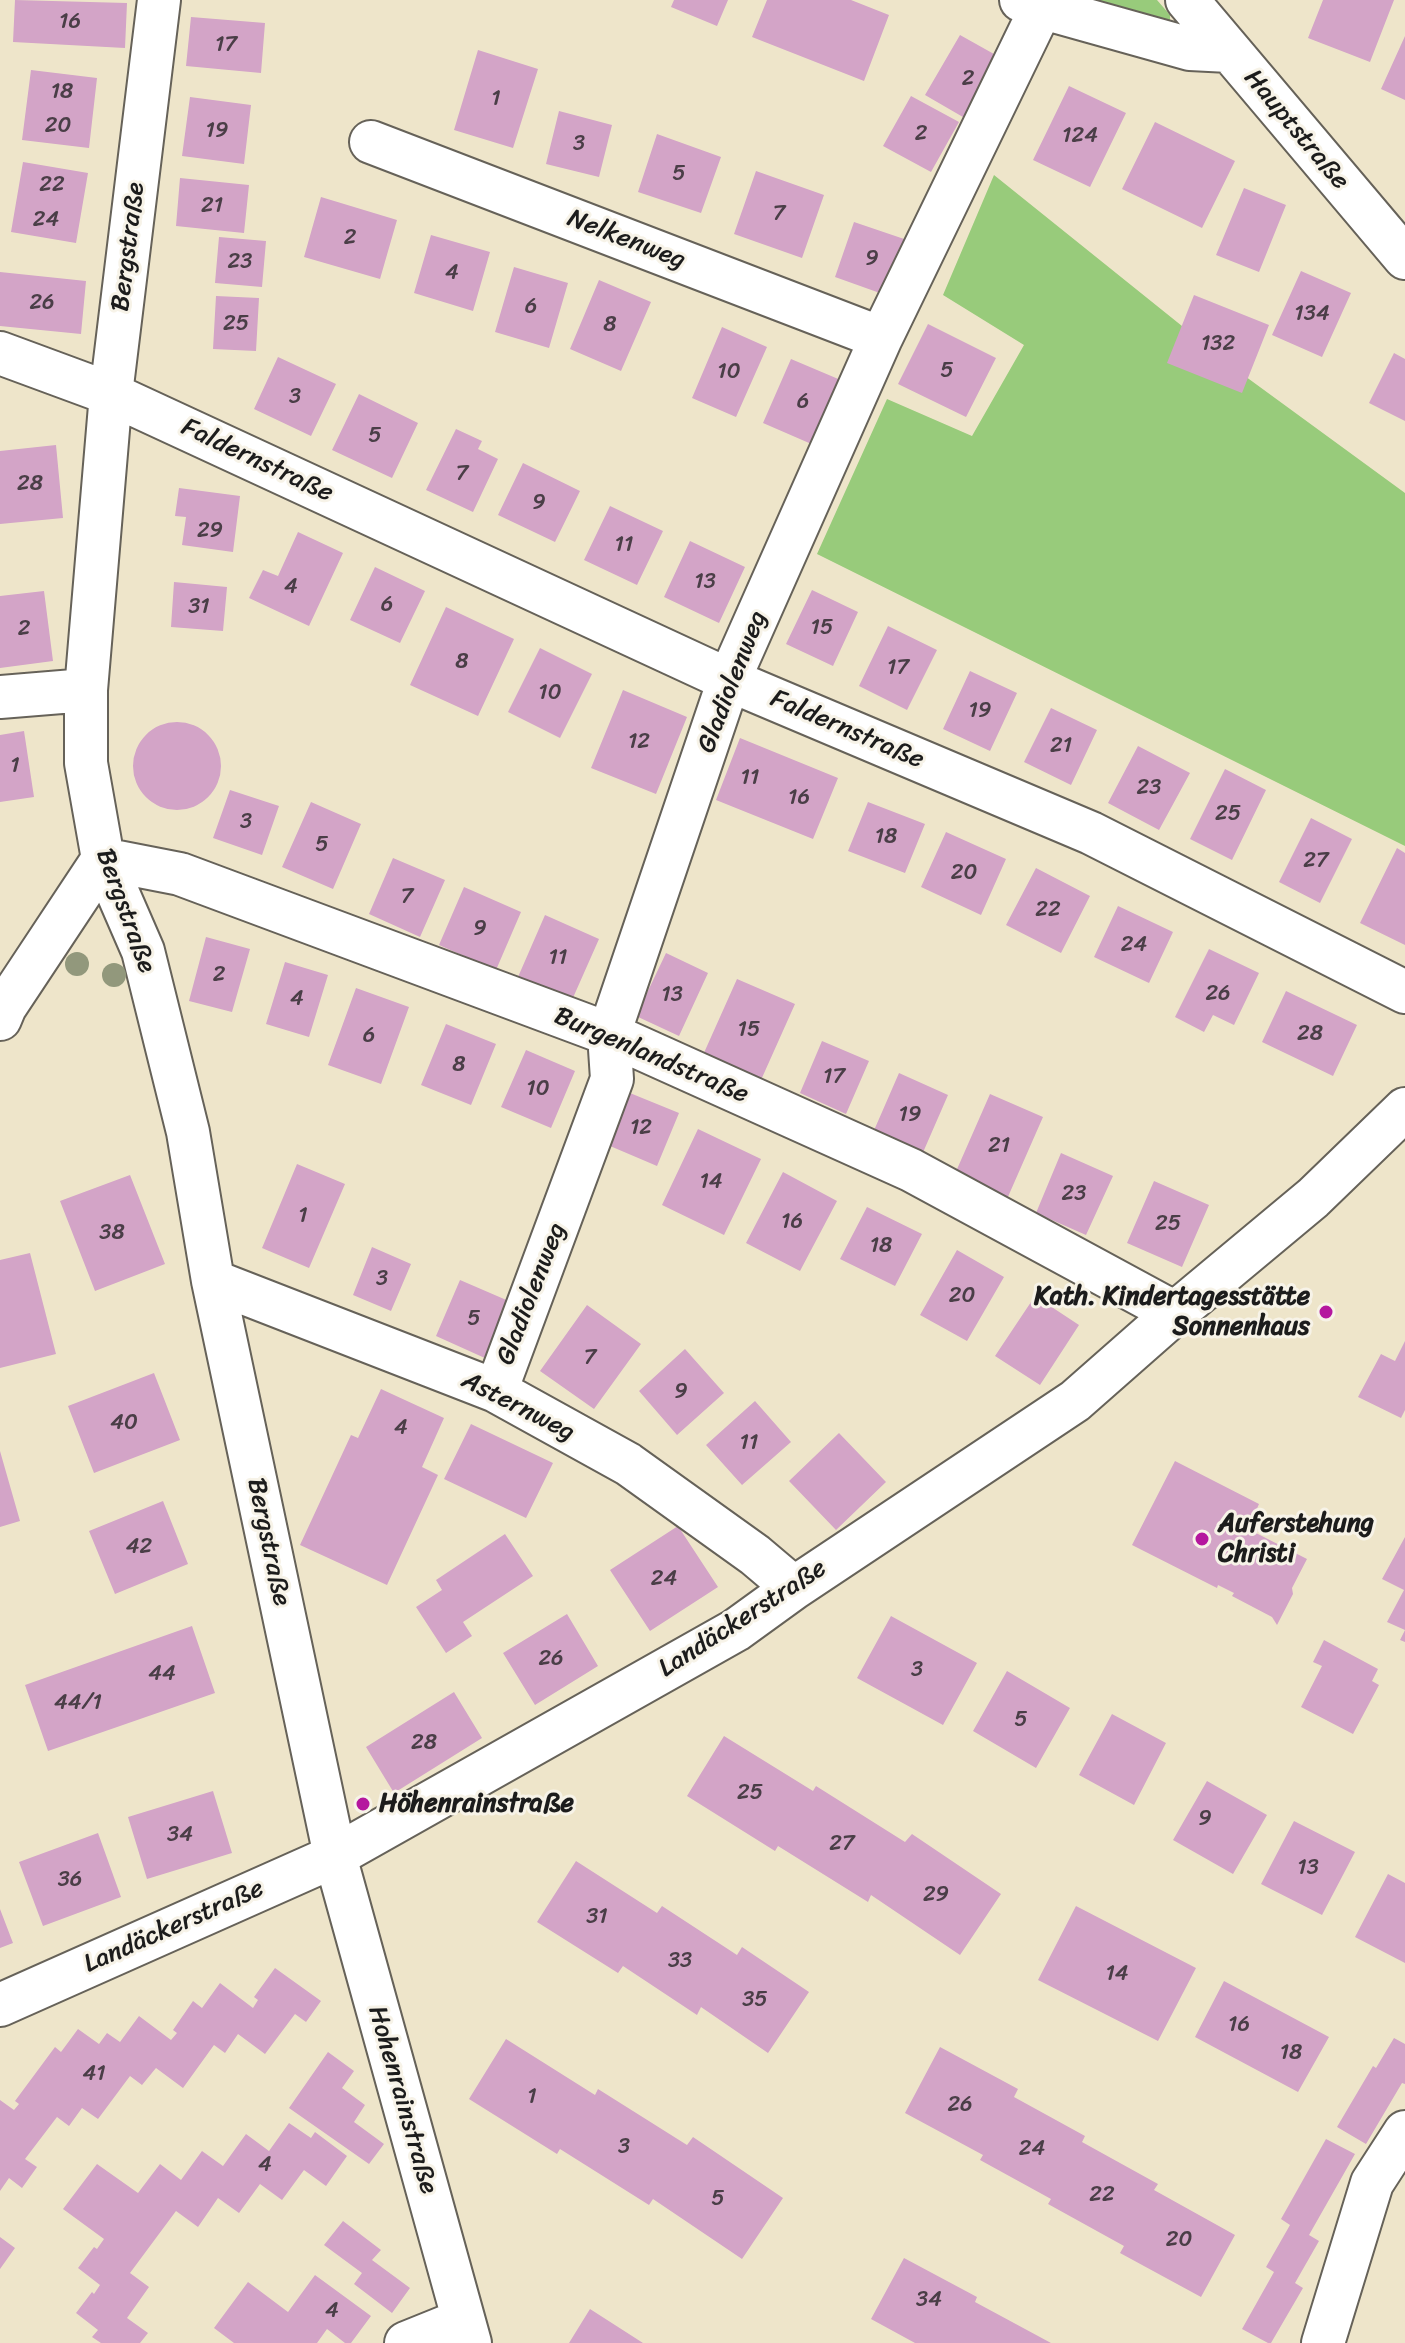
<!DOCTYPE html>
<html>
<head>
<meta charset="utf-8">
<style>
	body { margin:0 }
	canvas { display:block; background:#eee5ca }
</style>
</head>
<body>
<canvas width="1405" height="2343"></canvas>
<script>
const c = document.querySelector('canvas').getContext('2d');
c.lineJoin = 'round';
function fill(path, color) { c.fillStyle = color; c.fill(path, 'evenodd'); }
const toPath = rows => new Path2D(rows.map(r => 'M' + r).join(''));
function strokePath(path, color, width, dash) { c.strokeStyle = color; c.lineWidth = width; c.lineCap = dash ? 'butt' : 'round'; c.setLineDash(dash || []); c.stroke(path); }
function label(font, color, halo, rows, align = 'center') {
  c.font = font + ' Sriracha,sans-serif'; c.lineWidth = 6; c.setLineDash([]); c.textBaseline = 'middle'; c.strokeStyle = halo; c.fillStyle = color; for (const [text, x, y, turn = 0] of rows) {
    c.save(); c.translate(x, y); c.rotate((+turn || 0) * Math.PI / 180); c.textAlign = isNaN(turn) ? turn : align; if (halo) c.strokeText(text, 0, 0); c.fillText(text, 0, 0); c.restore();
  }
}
const green = toPath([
	[1071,0,1157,0,1170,15,1170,22],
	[994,175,1238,371,1405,493,1405,846,817,554,887,399,972,436,1024,345,943,295]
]);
const building = toPath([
	[15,0,127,3,125,48,13,42],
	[674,0,728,0,717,26,671,7],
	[767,0,851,0,889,15,864,81,752,37],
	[1323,0,1394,0,1370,62,1308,38],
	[191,17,265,23,261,73,186,66],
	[960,35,1010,63,975,124,925,95],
	[1405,36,1405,100,1381,89],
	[478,50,538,69,513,148,454,130],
	[31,70,97,78,89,148,22,140],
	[1069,86,1126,113,1090,187,1033,160],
	[911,96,959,122,931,172,883,146],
	[190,97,251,105,244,164,182,156],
	[559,111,612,125,599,177,546,164],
	[1155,122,1235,161,1202,228,1122,189],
	[657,134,721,157,701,213,638,192],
	[23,162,88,173,76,243,11,232],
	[756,171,824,195,802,258,734,234],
	[180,178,249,185,244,233,176,226],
	[1244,188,1286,205,1259,272,1216,255],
	[321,197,397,220,380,279,304,257],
	[854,222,910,241,891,297,835,277],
	[431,235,490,252,473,311,414,293],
	[219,237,266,241,262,287,215,283],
	[514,267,568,283,549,348,495,332],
	[1301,271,1351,293,1322,357,1272,335],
	[0,272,86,281,81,334,0,326],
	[599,280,651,302,621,371,570,349],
	[1194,295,1269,325,1242,393,1167,363],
	[216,296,259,298,256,351,213,349],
	[928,324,996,358,966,417,898,384],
	[722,327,767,347,736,417,692,398],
	[1394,353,1405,359,1405,421,1369,403],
	[278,357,336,384,311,436,254,409],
	[791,359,843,381,816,446,763,423],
	[359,394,418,423,392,478,332,450],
	[456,429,482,441,478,449,498,459,473,512,426,490],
	[56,445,63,518,0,524,0,451],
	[523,463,580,491,555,542,498,515],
	[179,488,240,496,233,552,182,545,186,517,175,516],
	[610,506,663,531,637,585,584,560],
	[298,532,343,553,309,626,249,598,263,570,278,576],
	[690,541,745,567,719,623,664,597],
	[375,567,425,591,400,643,350,620],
	[174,582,227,587,223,631,171,627],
	[812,590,858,612,833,666,786,644],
	[44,591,53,661,0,668,0,596],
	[446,607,514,639,478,716,410,685],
	[888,626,937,650,907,710,859,686],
	[540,648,592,674,560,738,508,712],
	[970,671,1017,693,990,751,943,729],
	[623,690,687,717,656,794,591,768],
	[1051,708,1097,730,1071,785,1024,762],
	'133 766a44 44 0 1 1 88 0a44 44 0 1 1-88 0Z',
	[24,731,34,797,0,802,0,735],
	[740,738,838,778,813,839,716,800],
	[1138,746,1190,773,1159,830,1108,803],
	[1225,769,1266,790,1232,860,1190,839],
	[230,790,279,806,262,855,213,838],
	[311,802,361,824,333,889,282,867],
	[868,802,925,824,905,873,848,851],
	[1311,818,1352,839,1320,903,1279,882],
	[946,832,1006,859,981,915,921,887],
	[1397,848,1405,853,1405,945,1360,923],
	[393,858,445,880,420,937,369,914],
	[1036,868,1090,896,1061,953,1006,925],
	[464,887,521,912,496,970,439,945],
	[1118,906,1173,932,1149,983,1094,957],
	[545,915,599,939,572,1000,518,977],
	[206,937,250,949,232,1012,189,1001],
	[1209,949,1259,973,1234,1025,1213,1015,1204,1032,1175,1017],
	[666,953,708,973,679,1036,636,1016],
	[285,962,328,975,309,1037,266,1024],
	[737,979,795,1004,761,1080,703,1055],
	[356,988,409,1007,381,1084,328,1065],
	[1286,991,1357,1025,1333,1076,1262,1042],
	[446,1024,496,1044,471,1105,421,1085],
	[822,1041,869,1061,846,1114,800,1093],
	[526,1050,575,1071,551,1128,501,1107],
	[899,1073,948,1095,921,1157,872,1135],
	[625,1091,679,1113,657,1166,603,1143],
	[990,1094,1043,1117,1007,1199,954,1176],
	[698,1129,761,1159,724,1235,662,1205],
	[1061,1153,1113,1176,1086,1235,1036,1213],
	[297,1164,345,1184,309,1268,262,1248],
	[783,1172,837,1201,800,1271,746,1243],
	[130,1175,165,1264,95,1291,60,1201],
	[1154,1181,1209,1205,1182,1267,1127,1243],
	[867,1207,922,1234,895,1286,840,1259],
	[372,1247,411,1264,391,1311,353,1295],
	[957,1250,1004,1277,967,1341,920,1315],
	[30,1253,56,1354,0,1368,0,1260],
	[460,1280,511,1302,487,1359,436,1336],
	[1035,1296,1079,1325,1040,1385,995,1356],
	[587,1305,641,1344,594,1409,540,1371],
	[1405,1341,1405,1410,1401,1418,1358,1397,1381,1354,1395,1361],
	[685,1349,724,1393,677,1435,639,1391],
	[154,1373,180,1440,94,1473,68,1406],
	[381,1389,444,1418,422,1467,438,1475,387,1585,300,1545,351,1435,358,1438],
	[755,1401,791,1442,742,1485,706,1445],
	[471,1424,553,1463,526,1518,444,1479],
	[839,1433,886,1482,836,1530,789,1481],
	[0,1451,20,1521,0,1527],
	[1175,1461,1259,1504,1255,1513,1264,1517,1256,1533,1307,1559,1292,1588,1293,1594,1277,1625,1272,1617,1232,1596,1234,1593,1218,1585,1217,1588,1132,1545],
	[163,1501,188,1564,115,1594,89,1531],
	[678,1526,718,1587,650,1631,610,1570],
	[505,1534,533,1576,463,1622,472,1636,446,1653,416,1607,442,1590,436,1580],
	[1405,1537,1405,1642,1400,1640,1405,1630,1387,1622,1404,1590,1382,1579],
	[567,1614,598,1666,535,1705,503,1653],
	[891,1616,977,1663,943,1725,857,1678],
	[192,1626,215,1693,48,1751,25,1685],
	[1324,1640,1378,1669,1372,1681,1379,1685,1353,1734,1301,1707,1322,1666,1313,1662],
	[1007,1671,1070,1708,1036,1768,973,1731],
	[454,1692,482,1738,394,1793,366,1747],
	[1112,1714,1166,1743,1134,1805,1079,1775],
	[724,1736,813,1791,816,1786,905,1842,912,1834,1001,1894,960,1955,871,1895,868,1902,778,1846,775,1851,687,1796],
	[1207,1781,1267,1815,1233,1874,1173,1840],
	[213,1791,232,1853,147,1879,128,1817],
	[1294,1821,1355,1852,1322,1915,1261,1884],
	[98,1833,121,1897,43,1926,19,1862],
	[576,1861,657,1913,662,1906,737,1955,742,1947,809,1992,768,2053,701,2007,697,2015,623,1966,618,1973,537,1922],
	[1388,1874,1405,1883,1405,1963,1355,1937],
	[1076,1906,1196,1968,1158,2041,1038,1980],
	[0,1909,13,1943,0,1948],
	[275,1968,321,2001,306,2022,295,2014,265,2054,238,2034,225,2053,214,2045,183,2088,156,2068,142,2085,130,2076,98,2119,82,2108,69,2126,57,2117,25,2159,37,2167,22,2188,9,2178,0,2191,0,2100,14,2110,19,2104,15,2101,55,2047,61,2052,78,2029,99,2044,107,2033,120,2042,139,2016,171,2040,177,2033,173,2030,193,2001,202,2008,220,1983,253,2008,258,2000,254,1997],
	[1224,1981,1329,2037,1298,2092,1195,2037],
	[1394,2038,1405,2044,1405,2084,1402,2083,1366,2144,1337,2127,1373,2066,1376,2068],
	[506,2039,595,2095,598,2089,687,2145,693,2137,783,2198,742,2259,653,2199,649,2205,560,2149,557,2154,469,2099],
	[940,2047,1018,2089,1014,2097,1085,2136,1082,2142,1158,2184,1154,2190,1235,2235,1201,2297,1120,2253,1124,2246,1048,2204,1051,2199,980,2160,983,2155,905,2113],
	[328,2052,354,2071,342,2088,365,2105,354,2122,384,2144,369,2164,289,2108],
	[289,2123,311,2138,315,2132,347,2156,326,2186,304,2170,282,2200,260,2184,239,2213,218,2198,198,2227,176,2211,130,2273,149,2287,127,2318,148,2333,140,2343,101,2343,92,2337,98,2330,76,2313,92,2292,94,2294,100,2285,78,2268,94,2247,97,2249,104,2239,63,2209,97,2164,138,2193,160,2164,181,2180,202,2151,223,2166,246,2134,269,2151],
	[1326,2139,1355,2154,1309,2235,1319,2241,1295,2283,1303,2288,1271,2343,1268,2343,1242,2329,1274,2272,1266,2267,1290,2225,1281,2219],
	[343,2221,381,2250,372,2260,410,2288,392,2313,354,2284,362,2273,324,2245],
	[0,2237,15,2248,0,2269],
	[904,2258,977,2297,975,2302,1051,2343,915,2343,871,2319],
	[315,2275,371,2316,351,2343,345,2343,327,2329,317,2343,234,2343,214,2328,248,2282,288,2312],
	[590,2309,643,2343,569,2343]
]);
const street = toPath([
	[159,0,111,394,86,690,86,763,103,859,143,951,188,1132,213,1281,335,1856,470,2343],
	[1021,0,1040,7,1190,49,1229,51],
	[1187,0,1405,258],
	[371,142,881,338],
	[0,353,111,394,729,680,1091,833,1405,992],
	[0,697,86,690],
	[103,859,180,874,609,1034,911,1170,1175,1313],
	[0,1019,5,1007,103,859],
	[213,1281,496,1391,628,1464,755,1555,794,1588],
	[496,1391,612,1079,609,1034,729,680,881,338,1045,0],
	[0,2005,335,1856,736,1630,794,1588,1075,1401,1175,1313,1313,1198,1405,1109],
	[406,2343,463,2320],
	[1323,2343,1372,2183,1405,2132]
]);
const trees = [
	[77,964],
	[114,975]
];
const markers = [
	[1326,1312,8,"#b5179e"],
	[1202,1539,8,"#b5179e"],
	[363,1804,8,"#b5179e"]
];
const numberNames = [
	["16",70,22],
	["17",226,45],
	["2",968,79],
	["18",62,92],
	["1",496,99],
	["20",58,126],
	["19",217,131],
	["2",921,134],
	["124",1080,136],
	["3",579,144],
	["5",679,174],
	["22",52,185],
	["21",212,206],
	["7",779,214],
	["24",46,220],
	["2",350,238],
	["9",872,259],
	["23",240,262],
	["4",452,273],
	["26",42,303],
	["6",531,307],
	["134",1312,314],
	["25",236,324],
	["8",610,325],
	["132",1218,344],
	["5",947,371],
	["10",729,372],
	["3",295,397],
	["6",803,402],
	["5",375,436],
	["7",462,474],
	["28",30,484],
	["9",539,503],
	["29",210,531],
	["11",624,545],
	["13",705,582],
	["4",291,587],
	["6",387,605],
	["31",199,607],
	["15",822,628],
	["2",24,629],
	["8",462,662],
	["17",898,668],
	["10",550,693],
	["19",980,711],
	["12",639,742],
	["21",1061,746],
	["1",15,766],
	["11",750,778],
	["23",1149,788],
	["16",799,798],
	["25",1228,814],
	["3",246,822],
	["18",886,837],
	["5",322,845],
	["27",1316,861],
	["20",964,873],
	["7",407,897],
	["22",1048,910],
	["9",480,929],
	["24",1134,945],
	["11",558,958],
	["2",219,975],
	["26",1218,994],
	["13",672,995],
	["4",297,999],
	["15",749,1030],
	["28",1310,1034],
	["6",369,1036],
	["8",459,1065],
	["17",834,1077],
	["10",538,1089],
	["19",910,1115],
	["12",641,1128],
	["21",999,1146],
	["14",711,1182],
	["23",1074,1194],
	["1",303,1216],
	["16",792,1222],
	["25",1168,1224],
	["38",112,1233],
	["18",881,1246],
	["3",382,1279],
	["20",962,1296],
	["5",474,1319],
	["7",590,1358],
	["9",681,1392],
	["40",124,1423],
	["4",401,1428],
	["11",749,1443],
	["42",139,1547],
	["24",664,1579],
	["26",551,1659],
	["3",917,1670],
	["44",162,1674],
	["44/1",78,1703],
	["5",1021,1720],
	["28",424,1743],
	["25",750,1793],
	["9",1205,1819],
	["34",180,1835],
	["27",842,1844],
	["13",1308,1868],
	["36",70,1880],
	["29",936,1895],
	["31",597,1917],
	["33",680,1961],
	["14",1117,1974],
	["35",755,2000],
	["16",1239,2025],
	["18",1291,2053],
	["41",94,2074],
	["1",532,2097],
	["26",960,2105],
	["3",624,2147],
	["24",1032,2149],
	["4",265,2165],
	["22",1102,2195],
	["5",718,2199],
	["20",1179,2240],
	["34",929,2300],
	["4",332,2311]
];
const streetNames = [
	["Hauptstraße",1296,130,50],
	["Nelkenweg",626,240,21],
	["Bergstraße",129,247,-83],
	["Faldernstraße",257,461,25],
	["Gladiolenweg",733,682,-69],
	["Faldernstraße",847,730,23],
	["Bergstraße",125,911,70],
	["Burgenlandstraße",651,1056,23],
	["Gladiolenweg",532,1294,-69],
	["Asternweg",518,1407,27],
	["Bergstraße",268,1542,78],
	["Landäckerstraße",743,1619,-33],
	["Landäckerstraße",174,1927,-24],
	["Hohenrainstraße",402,2100,74]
];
const poiNames = [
	["Kath. Kindertagesstätte",1310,1297,"right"],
	["Sonnenhaus",1310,1327,"right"],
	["Auferstehung",1218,1524],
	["Christi",1218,1554],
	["Höhenrainstraße",379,1804]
];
fill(green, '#98cb7b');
fill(building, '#d3a4c7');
strokePath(street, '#666259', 46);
strokePath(street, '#fff', 42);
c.fillStyle = '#92987c';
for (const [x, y] of trees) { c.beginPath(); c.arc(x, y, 12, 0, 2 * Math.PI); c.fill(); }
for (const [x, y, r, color] of markers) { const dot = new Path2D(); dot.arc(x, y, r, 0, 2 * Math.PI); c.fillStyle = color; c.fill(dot); strokePath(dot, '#f7f3e8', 3); }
label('22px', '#4a3e47', null, numberNames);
label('26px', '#1c1c1c', '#f7f3e8', streetNames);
label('bold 26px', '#1c1c1c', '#f7f3e8', poiNames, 'left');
</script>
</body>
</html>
